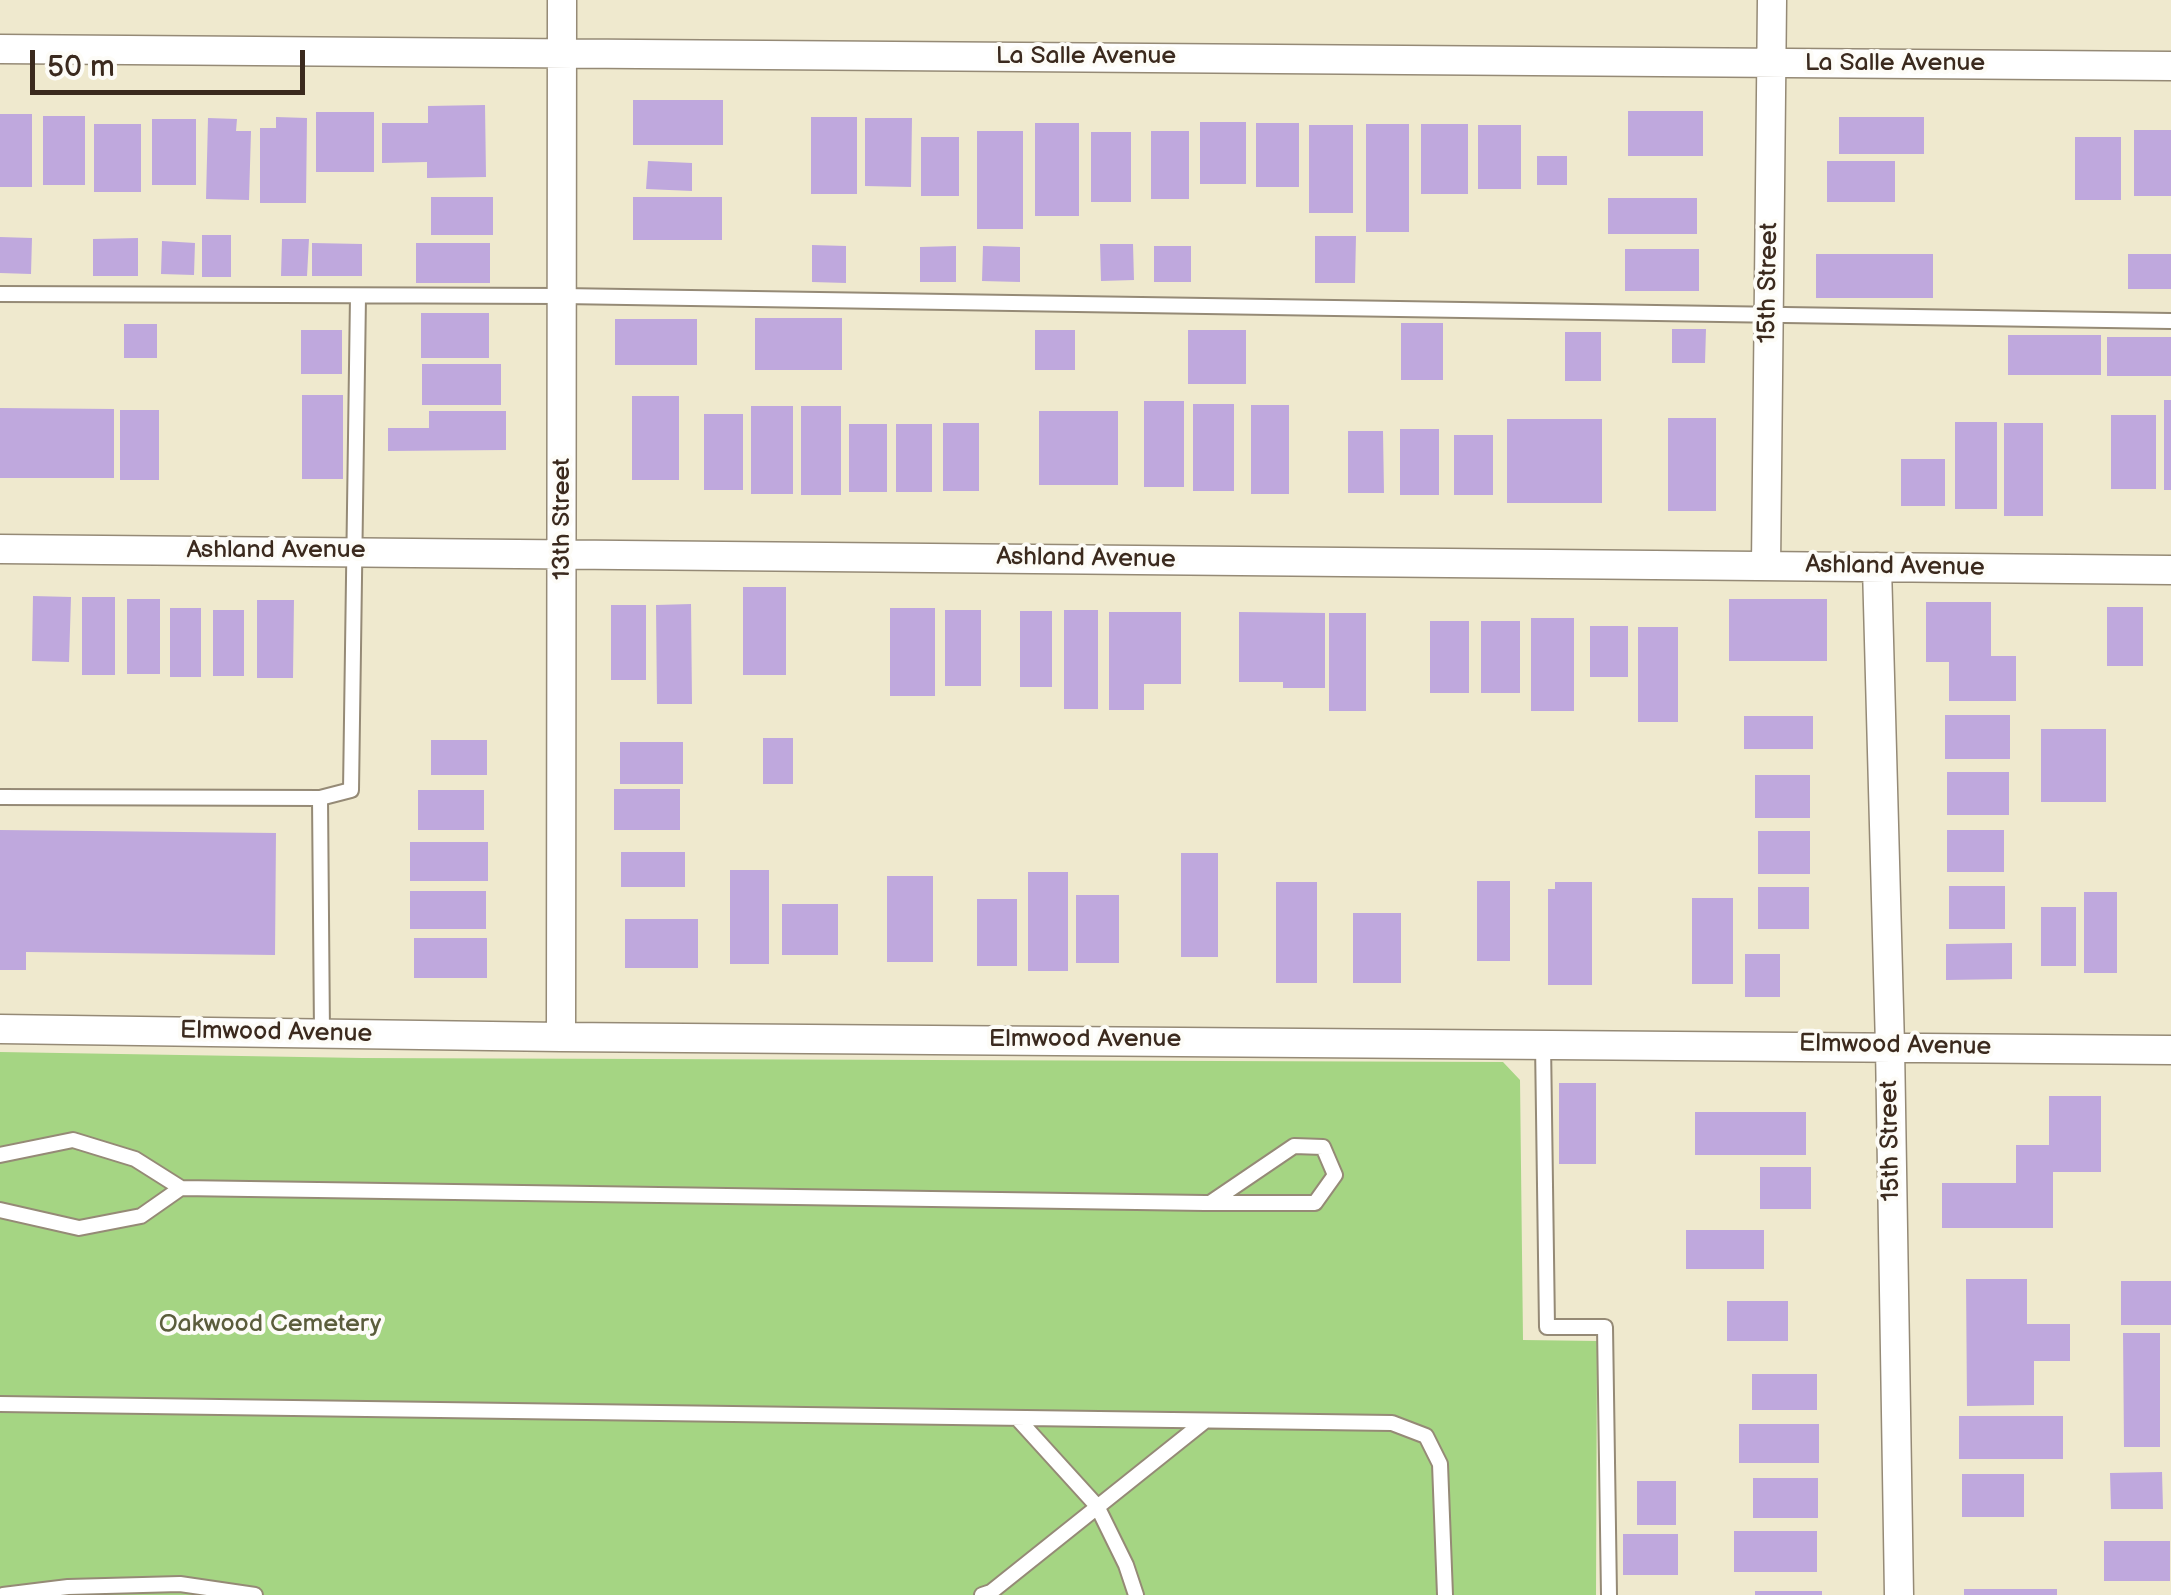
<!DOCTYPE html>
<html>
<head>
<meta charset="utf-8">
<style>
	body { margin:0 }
	#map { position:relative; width:2171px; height:1595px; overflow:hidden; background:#efe9ce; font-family:"Balsamiq Sans",sans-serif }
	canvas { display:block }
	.scale { position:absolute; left:30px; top:50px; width:275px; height:45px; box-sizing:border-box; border:5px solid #3b2a1e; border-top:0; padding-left:12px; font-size:30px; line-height:35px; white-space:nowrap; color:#3b2a1e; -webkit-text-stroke:8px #fdfcf7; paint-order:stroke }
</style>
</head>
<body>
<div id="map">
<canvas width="2171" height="1595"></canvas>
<div class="scale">50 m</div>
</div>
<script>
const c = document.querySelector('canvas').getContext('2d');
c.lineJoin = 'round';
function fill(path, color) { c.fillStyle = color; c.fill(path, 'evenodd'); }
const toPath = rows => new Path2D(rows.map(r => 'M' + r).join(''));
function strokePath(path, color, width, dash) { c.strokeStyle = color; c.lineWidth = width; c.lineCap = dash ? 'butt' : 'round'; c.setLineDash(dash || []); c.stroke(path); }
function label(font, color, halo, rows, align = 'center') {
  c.font = font + ' "Balsamiq Sans",sans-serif'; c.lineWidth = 8; c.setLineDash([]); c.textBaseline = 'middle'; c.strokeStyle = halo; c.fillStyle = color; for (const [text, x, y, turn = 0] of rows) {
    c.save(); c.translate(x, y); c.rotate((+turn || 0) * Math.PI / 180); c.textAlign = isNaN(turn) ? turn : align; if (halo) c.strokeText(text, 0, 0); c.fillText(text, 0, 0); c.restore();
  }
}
const green = toPath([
	[0,1052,362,1058,1503,1062,1520,1080,1523,1340,1597,1341,1596,1595,0,1595]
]);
const building = toPath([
	[633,100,723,100,723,145,633,145],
	[485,105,486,177,427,178,427,162,382,163,382,123,428,123,428,106],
	[1628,111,1703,111,1703,156,1628,156],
	[316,112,374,112,374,172,316,172],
	[0,114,32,114,32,187,0,187],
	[43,116,85,116,85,185,43,185],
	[276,117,307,118,306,203,260,203,260,128,276,128],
	[811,117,857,117,857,194,811,194],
	[1839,117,1924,117,1924,154,1839,154],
	[208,118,237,119,236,131,251,131,249,200,206,199],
	[865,118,912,118,911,187,865,186],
	[152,119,196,119,196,185,152,185],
	[1200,122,1246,122,1246,184,1200,184],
	[1035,123,1079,123,1079,216,1035,216],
	[1256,123,1299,123,1299,187,1256,187],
	[94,124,141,124,141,192,94,192],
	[1366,124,1409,124,1409,232,1366,232],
	[1421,124,1468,124,1468,194,1421,194],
	[1309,125,1353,125,1353,213,1309,213],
	[1478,125,1521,125,1521,189,1478,189],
	[2134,130,2171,130,2171,196,2134,196],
	[977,131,1023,131,1023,229,977,229],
	[1151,131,1189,131,1189,199,1151,199],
	[1091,132,1131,132,1131,202,1091,202],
	[921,137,959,137,959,196,921,196],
	[2075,137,2121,137,2121,200,2075,200],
	[1537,156,1567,156,1567,185,1537,185],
	[648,161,692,163,692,191,646,189],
	[1827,161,1895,161,1895,202,1827,202],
	[431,197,493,197,493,235,431,235],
	[633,197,722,197,722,240,633,240],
	[1608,198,1697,198,1697,234,1608,234],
	[202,235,231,235,231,277,202,277],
	[1315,236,1356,236,1355,283,1315,283],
	[0,237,32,238,31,274,0,273],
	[138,238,138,276,93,276,93,239],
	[282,239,309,239,307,276,281,276],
	[162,241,195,243,194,275,161,274],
	[312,243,362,244,362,276,312,276],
	[416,243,490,243,490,283,416,283],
	[1100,244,1133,244,1134,280,1101,281],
	[812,245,846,246,846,283,812,282],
	[956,246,956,282,920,282,920,247],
	[983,246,1020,247,1020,282,982,281],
	[1154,246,1191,246,1191,282,1154,282],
	[1625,249,1699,249,1699,291,1625,291],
	[1816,254,1933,254,1933,298,1816,298],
	[2128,254,2171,254,2171,289,2128,289],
	[421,313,489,313,489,358,421,358],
	[755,318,842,318,842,370,755,370],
	[615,319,697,319,697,365,615,365],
	[1401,323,1443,323,1443,380,1401,380],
	[124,324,157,324,157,358,124,358],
	[1672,329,1706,329,1705,363,1672,363],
	[301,330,342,330,342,374,301,374],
	[1035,330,1075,330,1075,370,1035,370],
	[1188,330,1246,330,1246,384,1188,384],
	[1565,332,1601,332,1601,381,1565,381],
	[2008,335,2101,335,2101,375,2008,375],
	[2107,337,2171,337,2171,376,2107,376],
	[422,364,501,364,501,405,422,405],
	[302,395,343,395,343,479,302,479],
	[632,396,679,396,679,480,632,480],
	[2164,400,2171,400,2171,490,2164,490],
	[1144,401,1184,401,1184,487,1144,487],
	[1193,404,1234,404,1234,491,1193,491],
	[1251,405,1289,405,1289,494,1251,494],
	[751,406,793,406,793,494,751,494],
	[801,406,841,406,841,495,801,495],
	[0,408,114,409,114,478,0,478],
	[120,410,159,410,159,480,120,480],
	[429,411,506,411,506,450,388,451,388,428,429,428],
	[1039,411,1118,411,1118,485,1039,485],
	[704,414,743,414,743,490,704,490],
	[2111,415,2156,415,2156,489,2111,489],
	[1668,418,1716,418,1716,511,1668,511],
	[1507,419,1602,419,1602,503,1507,503],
	[1955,422,1997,422,1997,509,1955,509],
	[943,423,979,423,979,491,943,491],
	[2004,423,2043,423,2043,516,2004,516],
	[849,424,887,424,887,492,849,492],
	[896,424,932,424,932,492,896,492],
	[1400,429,1439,429,1439,495,1400,495],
	[1348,431,1383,431,1384,493,1348,493],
	[1454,435,1493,435,1493,495,1454,495],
	[1901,459,1945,459,1945,506,1901,506],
	[743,587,786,587,786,675,743,675],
	[33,596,71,597,69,662,32,661],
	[82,597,115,597,115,675,82,675],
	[127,599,160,599,160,674,127,674],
	[1729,599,1827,599,1827,661,1729,661],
	[257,600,294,600,293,678,257,678],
	[1926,602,1991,602,1991,656,2016,656,2016,701,1949,701,1949,662,1926,662],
	[691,604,692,704,657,704,656,605],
	[611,605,646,605,646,680,611,680],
	[2107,607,2143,607,2143,666,2107,666],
	[170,608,201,608,201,677,170,677],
	[890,608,935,608,935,696,890,696],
	[213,610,244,610,244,676,213,676],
	[945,610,981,610,981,686,945,686],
	[1064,610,1098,610,1098,709,1064,709],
	[1020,611,1052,611,1052,687,1020,687],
	[1109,612,1181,612,1181,684,1144,684,1144,710,1109,710],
	[1239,612,1325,613,1325,688,1283,688,1283,682,1239,682],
	[1329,613,1366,613,1366,711,1329,711],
	[1531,618,1574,618,1574,711,1531,711],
	[1430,621,1469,621,1469,693,1430,693],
	[1481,621,1520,621,1520,693,1481,693],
	[1590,626,1628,626,1628,677,1590,677],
	[1638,627,1678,627,1678,722,1638,722],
	[1945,715,2010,715,2010,759,1945,759],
	[1744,716,1813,716,1813,749,1744,749],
	[2041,729,2106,729,2106,802,2041,802],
	[763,738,793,738,793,784,763,784],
	[431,740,487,740,487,775,431,775],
	[620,742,683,742,683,784,620,784],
	[1947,772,2009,772,2009,815,1947,815],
	[1755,775,1810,775,1810,818,1755,818],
	[614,789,680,789,680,830,614,830],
	[418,790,484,790,484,830,418,830],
	[0,830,276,833,275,955,26,952,26,970,0,970],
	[1947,830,2004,830,2004,872,1947,872],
	[1758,831,1810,831,1810,874,1758,874],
	[410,842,488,842,488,881,410,881],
	[621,852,685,852,685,887,621,887],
	[1181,853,1218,853,1218,957,1181,957],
	[730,870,769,870,769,964,730,964],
	[1028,872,1068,872,1068,971,1028,971],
	[887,876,933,876,933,962,887,962],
	[1477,881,1510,881,1510,961,1477,961],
	[1276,882,1317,882,1317,983,1276,983],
	[1555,882,1592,882,1592,985,1548,985,1548,889,1555,889],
	[1949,886,2005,886,2005,929,1949,929],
	[1758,887,1809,887,1809,929,1758,929],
	[410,891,486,891,486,929,410,929],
	[2084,892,2117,892,2117,973,2084,973],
	[1076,895,1119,895,1119,963,1076,963],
	[1692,898,1733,898,1733,984,1692,984],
	[977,899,1017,899,1017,966,977,966],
	[782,904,838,904,838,955,782,955],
	[2041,907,2076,907,2076,966,2041,966],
	[1353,913,1401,913,1401,983,1353,983],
	[625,919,698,919,698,968,625,968],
	[414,938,487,938,487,978,414,978],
	[2012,943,2012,979,1946,980,1946,944],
	[1745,954,1780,954,1780,997,1745,997],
	[1559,1083,1596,1083,1596,1164,1559,1164],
	[2049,1096,2101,1096,2101,1172,2053,1172,2053,1228,1942,1228,1942,1183,2016,1183,2016,1145,2049,1145],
	[1695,1112,1806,1112,1806,1155,1695,1155],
	[1760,1167,1811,1167,1811,1209,1760,1209],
	[1686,1230,1764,1230,1764,1269,1686,1269],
	[1966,1279,2027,1279,2027,1324,2070,1324,2070,1361,2034,1361,2034,1405,1967,1406],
	[2121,1281,2171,1281,2171,1325,2121,1325],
	[1727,1301,1788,1301,1788,1341,1727,1341],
	[2123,1333,2160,1333,2160,1447,2124,1447],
	[1752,1374,1817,1374,1817,1410,1752,1410],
	[1959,1416,2063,1416,2063,1459,1959,1459],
	[1739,1424,1819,1424,1819,1463,1739,1463],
	[2162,1472,2163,1509,2111,1509,2110,1473],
	[1962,1474,2024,1474,2024,1517,1962,1517],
	[1753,1478,1818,1478,1818,1518,1753,1518],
	[1637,1481,1676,1481,1676,1525,1637,1525],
	[1734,1531,1817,1531,1817,1572,1734,1572],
	[1623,1534,1678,1534,1678,1575,1623,1575],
	[2104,1541,2170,1541,2170,1581,2104,1581],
	[1964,1589,2057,1589,2057,1595,1964,1595],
	[1755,1591,1822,1591,1822,1595,1755,1595]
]);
const lane = toPath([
	[0,294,562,296,2171,321],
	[0,797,320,798,322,1034],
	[320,798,351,790,358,296],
	[1543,1043,1547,1327,1605,1327,1609,1595],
	[0,1155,73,1140,135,1159,181,1188],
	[0,1210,79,1228,141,1216,181,1188,1205,1203,1315,1203,1335,1175,1323,1147,1294,1146,1210,1203],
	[0,1404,1392,1423,1426,1436,1440,1464,1445,1595],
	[1017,1418,1097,1506,1126,1565,1136,1595],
	[3,1595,68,1587,180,1584,255,1595],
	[982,1595,991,1592,1205,1421]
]);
const street = toPath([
	[0,49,2171,66],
	[0,549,2171,570],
	[1766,566,1772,0],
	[1877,567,1890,1046,1899,1595],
	[0,1029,561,1037,2171,1050],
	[561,1037,562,0]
]);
const streetNames = [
	["La Salle Avenue",1086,57],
	["La Salle Avenue",1895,64],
	["15th Street",1769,283,-89],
	["13th Street",563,519,-90],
	["Ashland Avenue",276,551],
	["Ashland Avenue",1086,559,1],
	["Ashland Avenue",1895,567,1],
	["Elmwood Avenue",276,1033,1],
	["Elmwood Avenue",1085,1040],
	["Elmwood Avenue",1895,1046,1],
	["15th Street",1891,1141,-91]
];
const parkNames = [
	["Oakwood Cemetery",270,1325]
];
fill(green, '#a5d583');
fill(building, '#bfa8dd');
strokePath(lane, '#958a76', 18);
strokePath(street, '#958a76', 31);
strokePath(lane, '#fff', 14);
strokePath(street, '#fff', 28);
label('25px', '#3b2a1e', '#fdfcf7', streetNames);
label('25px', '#5b5d3c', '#fdfcf7', parkNames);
</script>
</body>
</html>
